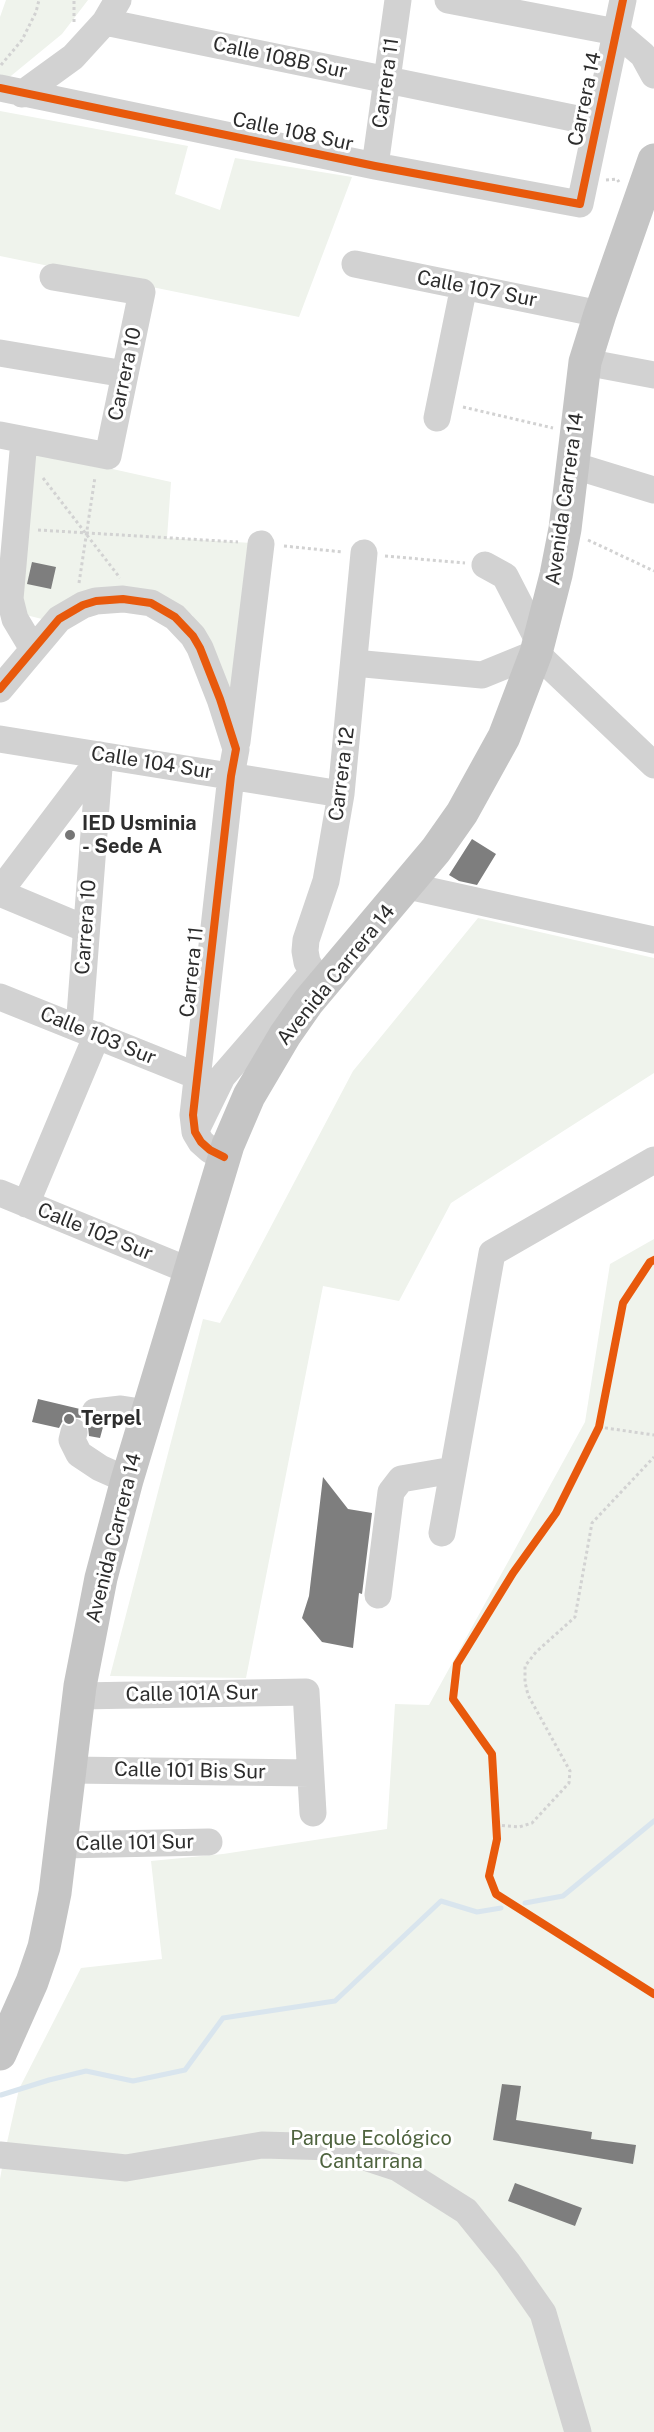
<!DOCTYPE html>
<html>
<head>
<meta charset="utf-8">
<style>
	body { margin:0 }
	canvas { display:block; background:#fff }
</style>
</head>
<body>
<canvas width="654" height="2432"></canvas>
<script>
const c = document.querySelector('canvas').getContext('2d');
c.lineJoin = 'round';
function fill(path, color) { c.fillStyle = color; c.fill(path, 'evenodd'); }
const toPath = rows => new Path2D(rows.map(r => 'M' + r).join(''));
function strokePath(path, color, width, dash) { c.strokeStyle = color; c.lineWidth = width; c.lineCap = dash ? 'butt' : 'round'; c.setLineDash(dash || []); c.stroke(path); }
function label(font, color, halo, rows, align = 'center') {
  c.font = font + ' "Public Sans",sans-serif'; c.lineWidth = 6; c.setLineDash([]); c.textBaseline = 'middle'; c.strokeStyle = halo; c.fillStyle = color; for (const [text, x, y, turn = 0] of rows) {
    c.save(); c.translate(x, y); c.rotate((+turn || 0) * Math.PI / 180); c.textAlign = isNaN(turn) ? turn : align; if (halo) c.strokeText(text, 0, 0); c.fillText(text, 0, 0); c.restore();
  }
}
const green = toPath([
	[6,0,88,0,62,34,6,80,0,78,0,17],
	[0,111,188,146,175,194,220,210,235,158,352,177,299,317,0,256],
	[36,452,171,482,167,538,252,543,234,711,213,650,192,615,165,599,42,619,26,615,14,586],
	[478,918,654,958,654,1073,451,1203,399,1301,323,1286,246,1678,110,1676,203,1319,220,1323,353,1071],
	[654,1239,654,2432,0,2432,0,2179,4,2156,19,2089,81,1968,162,1959,151,1861,223,1854,387,1829,395,1704,429,1705,514,1551,585,1422,610,1264]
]);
const stream = toPath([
	[525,1903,563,1896,654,1821],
	[1,2095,49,2080,86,2071,133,2081,185,2070,223,2018,335,2001,441,1901,477,1912,501,1908]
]);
const building = toPath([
	[32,562,56,567,51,589,27,584],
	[472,839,496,854,477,885,459,881,449,875],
	[38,1399,80,1409,81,1418,69,1417,62,1422,59,1428,32,1422],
	[88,1426,103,1427,100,1438,89,1436],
	[323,1477,348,1509,372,1513,362,1594,359,1593,353,1648,322,1642,302,1618,309,1596],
	[502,2084,521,2086,516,2120,592,2132,591,2139,636,2145,633,2164,493,2140],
	[515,2183,582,2208,575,2226,508,2201]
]);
const path = toPath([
	[74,22,74,0],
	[1,65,22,40,36,12,39,0],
	[606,180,617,179,619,182],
	[463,407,553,428],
	[43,478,120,578],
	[38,530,238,542],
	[588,540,654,571],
	[284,546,343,552],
	[385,556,465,563],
	[79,583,95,477],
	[599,1427,654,1435],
	[496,1825,519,1827,532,1823,569,1783,570,1771,528,1695,525,1682,525,1666,536,1652,575,1617,592,1523,654,1457]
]);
const minor = toPath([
	[448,0,616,32,643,55,654,75],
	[105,22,597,123],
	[0,88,375,166,580,204,623,0],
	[22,94,73,57,105,22,118,0],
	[375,166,398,0],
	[355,264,600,314],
	[0,353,125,374],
	[585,362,654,375],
	[437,418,464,286],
	[0,435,108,456,142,292,53,277],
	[24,440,10,599,15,619,33,649],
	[572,465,654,490],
	[485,565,505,576,539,642],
	[354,663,482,675,536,653,654,765],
	[0,689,59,619,83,605,96,601,123,599,151,603,175,617,193,636,200,648,220,699,236,749,231,776,193,1115,195,1132,201,1142,210,1150,224,1157],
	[0,739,341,794],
	[237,742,261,544],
	[408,886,654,940],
	[0,891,99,760],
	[0,893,86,929],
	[326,982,313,972,307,962,305,951,306,940,326,881,341,794,364,553],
	[0,997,197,1076],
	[79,1028,100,755],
	[198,1126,222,1077,313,972],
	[0,1193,190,1271],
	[26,1204,97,1035],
	[95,1412,121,1409,147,1413],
	[74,1432,72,1440,79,1454,100,1468,127,1480],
	[442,1533,492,1253,654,1160],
	[378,1595,391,1492,401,1479,453,1470],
	[79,1696,306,1692,313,1813],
	[70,1770,310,1773],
	[61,1845,209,1842],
	[0,2155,126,2168,262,2145,334,2147,398,2168,466,2211,508,2263,543,2313,578,2432]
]);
const major = toPath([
	[0,2054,32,1982,44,1947,55,1893,80,1686,101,1578,127,1480,228,1145,249,1096,285,1035,308,1002,436,850,462,813,504,737,536,653,556,575,565,529,585,362,600,314,654,160]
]);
const cycleway = toPath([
	[0,88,375,166,580,204,623,0],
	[0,689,59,619,83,605,96,601,123,599,151,603,175,617,193,636,200,648,220,699,236,749,231,776,193,1115,195,1132,201,1142,210,1150,224,1157],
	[654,1260,650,1262,623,1303,599,1427,556,1513,513,1573,457,1664,453,1699,492,1754,497,1839,489,1876,496,1894,654,1994]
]);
const markers = [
	[70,835,6,"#767676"],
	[69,1419,6,"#767676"]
];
const streetNames = [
	["Calle 108B Sur",280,58,12],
	["Carrera 11",386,83,-82],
	["Carrera 14",585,99,-78],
	["Calle 108 Sur",293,132,12],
	["Calle 107 Sur",477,289,11],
	["Carrera 10",125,374,-78],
	["Avenida Carrera 14",565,499,-82],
	["Calle 104 Sur",152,763,9],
	["Carrera 12",342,774,-83],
	["Carrera 10",86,927,-86],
	["Carrera 11",192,972,-84],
	["Avenida Carrera 14",336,975,-51],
	["Calle 103 Sur",98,1036,22],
	["Calle 102 Sur",95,1232,22],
	["Avenida Carrera 14",114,1538,-76],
	["Calle 101A Sur",192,1694,-1],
	["Calle 101 Bis Sur",190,1771,1],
	["Calle 101 Sur",135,1843,-1]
];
const poiNames = [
	["IED Usminia",82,824],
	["- Sede A",82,847],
	["Terpel",81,1419]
];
const parkNames = [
	["Parque Ecológico",371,2139],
	["Cantarrana",371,2162]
];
fill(green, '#eff3ec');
strokePath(stream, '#d9e5ee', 5);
fill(building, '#7e7e7e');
strokePath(path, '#d2d2d2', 3, [3, 3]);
strokePath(minor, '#d2d2d2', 27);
strokePath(major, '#c5c5c5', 33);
strokePath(cycleway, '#e8590c', 8);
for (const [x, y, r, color] of markers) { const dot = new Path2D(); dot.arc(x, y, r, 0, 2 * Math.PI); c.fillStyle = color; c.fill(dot); strokePath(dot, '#fff', 2); }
label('20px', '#2d2d2d', '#fff', streetNames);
label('bold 20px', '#2d2d2d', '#fff', poiNames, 'left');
label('20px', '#4f643f', '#fff', parkNames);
</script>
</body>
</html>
